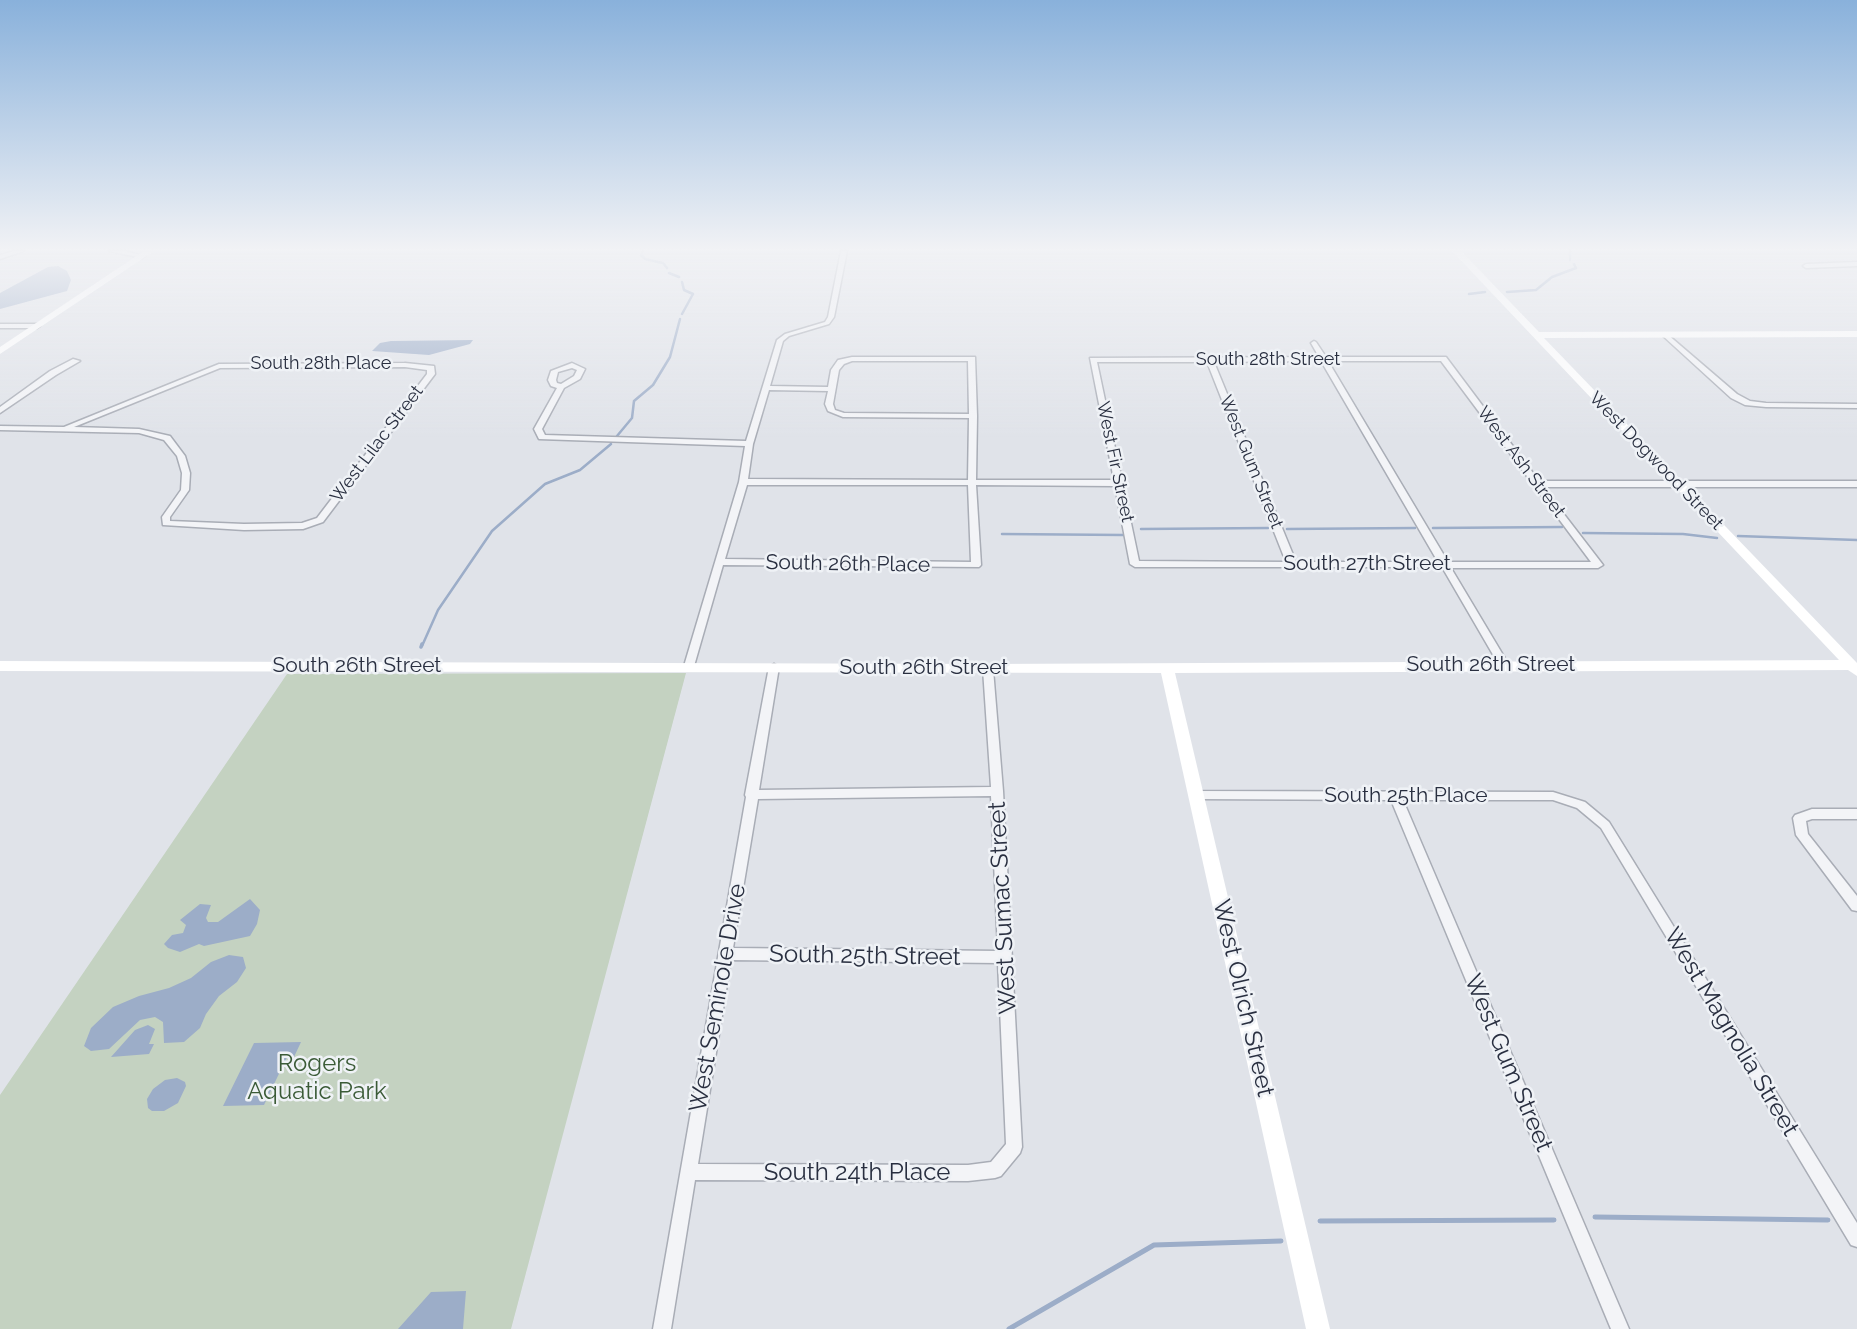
<!DOCTYPE html>
<html>
<head>
<meta charset="utf-8">
<style>
	body { margin:0 }
	canvas { display:block; background:#e0e3e9 }
</style>
</head>
<body>
<canvas width="1857" height="1329"></canvas>
<script>
const c = document.querySelector('canvas').getContext('2d');
c.lineJoin = 'round';
function fill(path, color) { c.fillStyle = color; c.fill(path, 'evenodd'); }
const toPath = rows => new Path2D(rows.map(r => 'M' + r).join(''));
function strokePath(path, color, width, dash) { c.strokeStyle = color; c.lineWidth = width; c.lineCap = dash ? 'butt' : 'round'; c.setLineDash(dash || []); c.stroke(path); }
function label(font, color, halo, rows, align = 'center') {
  c.font = font + ' Raleway,sans-serif'; c.lineWidth = 5; c.setLineDash([]); c.textBaseline = 'middle'; c.strokeStyle = halo; c.fillStyle = color; for (const [text, x, y, turn = 0] of rows) {
    c.save(); c.translate(x, y); c.rotate((+turn || 0) * Math.PI / 180); c.textAlign = isNaN(turn) ? turn : align; if (halo) c.strokeText(text, 0, 0); c.fillText(text, 0, 0); c.restore();
  }
}
const green = toPath([
	[686,673,511,1329,0,1329,0,1095,287,674]
]);
const water = toPath([
	[58,266,67,271,71,280,67,291,0,309,0,293,48,267],
	[473,340,470,344,429,355,372,351,380,343,391,341],
	[250,899,260,910,257,924,250,936,204,946,199,944,180,952,168,948,164,944,172,935,183,933,186,925,180,920,200,904,211,905,206,918,208,922,218,922],
	[229,955,243,957,246,968,237,982,219,996,206,1014,200,1028,184,1042,164,1043,163,1022,155,1017,140,1020,109,1049,91,1051,84,1046,91,1028,113,1007,139,996,169,988,191,978,211,962],
	[148,1025,155,1029,149,1044,154,1044,149,1054,111,1057,135,1030],
	[301,1042,294,1057,287,1057,264,1105,223,1106,254,1043],
	[177,1078,185,1082,186,1086,178,1103,164,1111,152,1111,148,1108,147,1099,153,1089,165,1080],
	[466,1291,463,1329,398,1329,431,1292]
]);
const streamFar2 = toPath([
	[643,251,641,255,645,259,663,263,667,268],
	[1570,251,1570,260],
	[669,273,679,277],
	[682,282,684,290,693,294,682,314],
	[1507,292,1536,290,1552,277,1576,268,1574,264],
	[1469,294,1485,292],
	[617,436,632,418,634,401,653,385,670,357,680,319],
	[1433,528,1562,527],
	[1141,529,1268,528],
	[1287,529,1415,528],
	[1583,533,1683,534,1717,538],
	[1002,534,1123,535],
	[1738,536,1857,540],
	[422,646,438,610,492,531,545,484,580,470,611,444]
]);
const streamFar1 = toPath([
	[421,647,422,644]
]);
const stream = toPath([
	[1595,1217,1828,1220],
	[1320,1221,1554,1220],
	[1009,1329,1154,1245,1281,1241]
]);
const street = toPath([
	[14,251,24,251,0,259,0,255,14,251],
	[109,251,124,251,145,256,142,258,109,251],
	[841,251,847,251,834,317,829,324,789,336,783,341,770,386,828,387,831,370,838,360,852,357,975,357,977,416,976,480,1114,480,1090,358,1319,357,1311,343,1314,341,1316,342,1326,357,1446,357,1539,481,1857,481,1857,487,1543,487,1603,565,1598,568,1451,568,1509,665,1504,668,1499,665,1442,567,1135,567,1130,564,1115,486,976,485,981,565,979,567,723,565,694,666,689,669,685,668,684,666,739,482,745,446,539,439,534,429,557,388,551,386,548,380,551,371,572,363,585,369,580,379,564,388,542,429,545,435,746,441,777,340,785,334,825,322,828,317,841,251],
	[852,361,968,361,969,414,844,413,835,410,833,404,839,370,844,364,852,361],
	[1321,361,1438,562,1296,562,1214,362,1321,361],
	[1328,361,1441,361,1591,562,1448,562,1328,361],
	[1097,362,1207,362,1286,562,1139,561,1123,485,1124,483,1122,481,1097,362],
	[572,368,577,370,574,376,561,384,557,383,556,380,558,372,572,368],
	[769,390,828,391,825,404,828,411,843,417,969,418,968,480,748,479,753,444,769,390],
	[747,485,968,485,971,562,725,559,747,485],
	[1857,262,1857,266,1806,268,1803,266,1806,264,1857,262],
	[0,324,37,324,40,326,37,328,0,328,0,324],
	[1663,334,1667,334,1737,394,1750,401,1766,403,1857,404,1857,408,1766,407,1745,405,1731,398,1663,336,1663,334],
	[73,359,80,361,56,375,0,413,0,407,50,371,73,359],
	[405,363,434,366,435,374,323,522,303,529,244,530,163,525,162,517,181,490,182,473,177,456,164,440,139,433,0,430,0,426,64,427,219,364,405,363],
	[405,367,427,370,427,374,317,518,302,523,244,524,170,521,170,517,189,490,190,473,185,456,170,436,139,429,74,427,220,368,405,367],
	[774,664,779,667,759,790,991,787,983,669,988,666,993,669,1003,791,1022,1147,1020,1153,1001,1176,995,1178,968,1181,695,1180,671,1329,653,1329,746,797,745,795,769,667,774,664],
	[991,796,998,951,733,948,758,799,991,796],
	[731,960,998,963,1006,1144,991,1162,968,1165,698,1164,731,960],
	[1197,791,1553,792,1585,802,1609,822,1857,1223,1857,1247,1851,1245,1601,828,1577,808,1553,800,1403,800,1629,1329,1611,1329,1391,800,1197,799,1193,798,1191,795,1193,792,1197,791],
	[1812,809,1857,809,1857,819,1812,819,1806,821,1808,834,1857,896,1857,911,1852,910,1796,835,1793,818,1795,815,1812,809]
]);
const secondary = toPath([
	[144,251,154,251,0,354,0,347,144,251],
	[1452,251,1461,251,1539,332,1857,331,1857,337,1544,338,1857,663,1857,676,1848,670,1175,673,1330,1329,1306,1329,1161,673,0,671,0,661,988,664,1839,660,1452,251]
]);
const farStreetnames = [
	["South 28th Street",1268,360],
	["South 28th Place",321,364],
	["West Lilac Street",377,444,-53],
	["West Dogwood Street",1656,461,46],
	["West Fir Street",1115,462,78],
	["West Gum Street",1251,462,68],
	["West Ash Street",1521,462,53]
];
const streetNames = [
	["South 26th Place",848,564,1],
	["South 27th Street",1367,564],
	["South 26th Street",1491,665],
	["South 26th Street",357,666],
	["South 26th Street",924,668],
	["South 25th Place",1406,796]
];
const nearStreetnames = [
	["West Sumac Street",1003,908,-93],
	["South 25th Street",865,956,1],
	["West Seminole Drive",718,998,-80],
	["West Olrich Street",1243,998,77],
	["West Magnolia Street",1731,1032,59],
	["West Gum Street",1508,1063,67],
	["South 24th Place",857,1173]
];
const nearParknames = [
	["Rogers",317,1064],
	["Aquatic Park",317,1092]
];
fill(green, '#c4d2c1');
fill(water, '#9cadc8');
strokePath(streamFar2, '#9cadc8', 2.5);
strokePath(streamFar1, '#9cadc8', 3.5);
strokePath(stream, '#9cadc8', 5);
strokePath(street, '#a9adb6', 3);
fill(street, '#f3f4f7');
fill(secondary, '#fff');
const sky = c.createLinearGradient(0, 0, 0, 437);
sky.addColorStop(0, '#89b1db');
sky.addColorStop(0.57, '#f1f2f5');
sky.addColorStop(1, '#f1f2f500');
c.fillStyle = sky;
c.fillRect(0, 0, 1857, 437);
label('18px', '#292f40', '#eff2f6', farStreetnames);
label('21px', '#292f40', '#eff2f6', streetNames);
label('24px', '#292f40', '#eff2f6', nearStreetnames);
label('24px', '#3b5b37', '#eff2f6', nearParknames);
</script>
</body>
</html>
